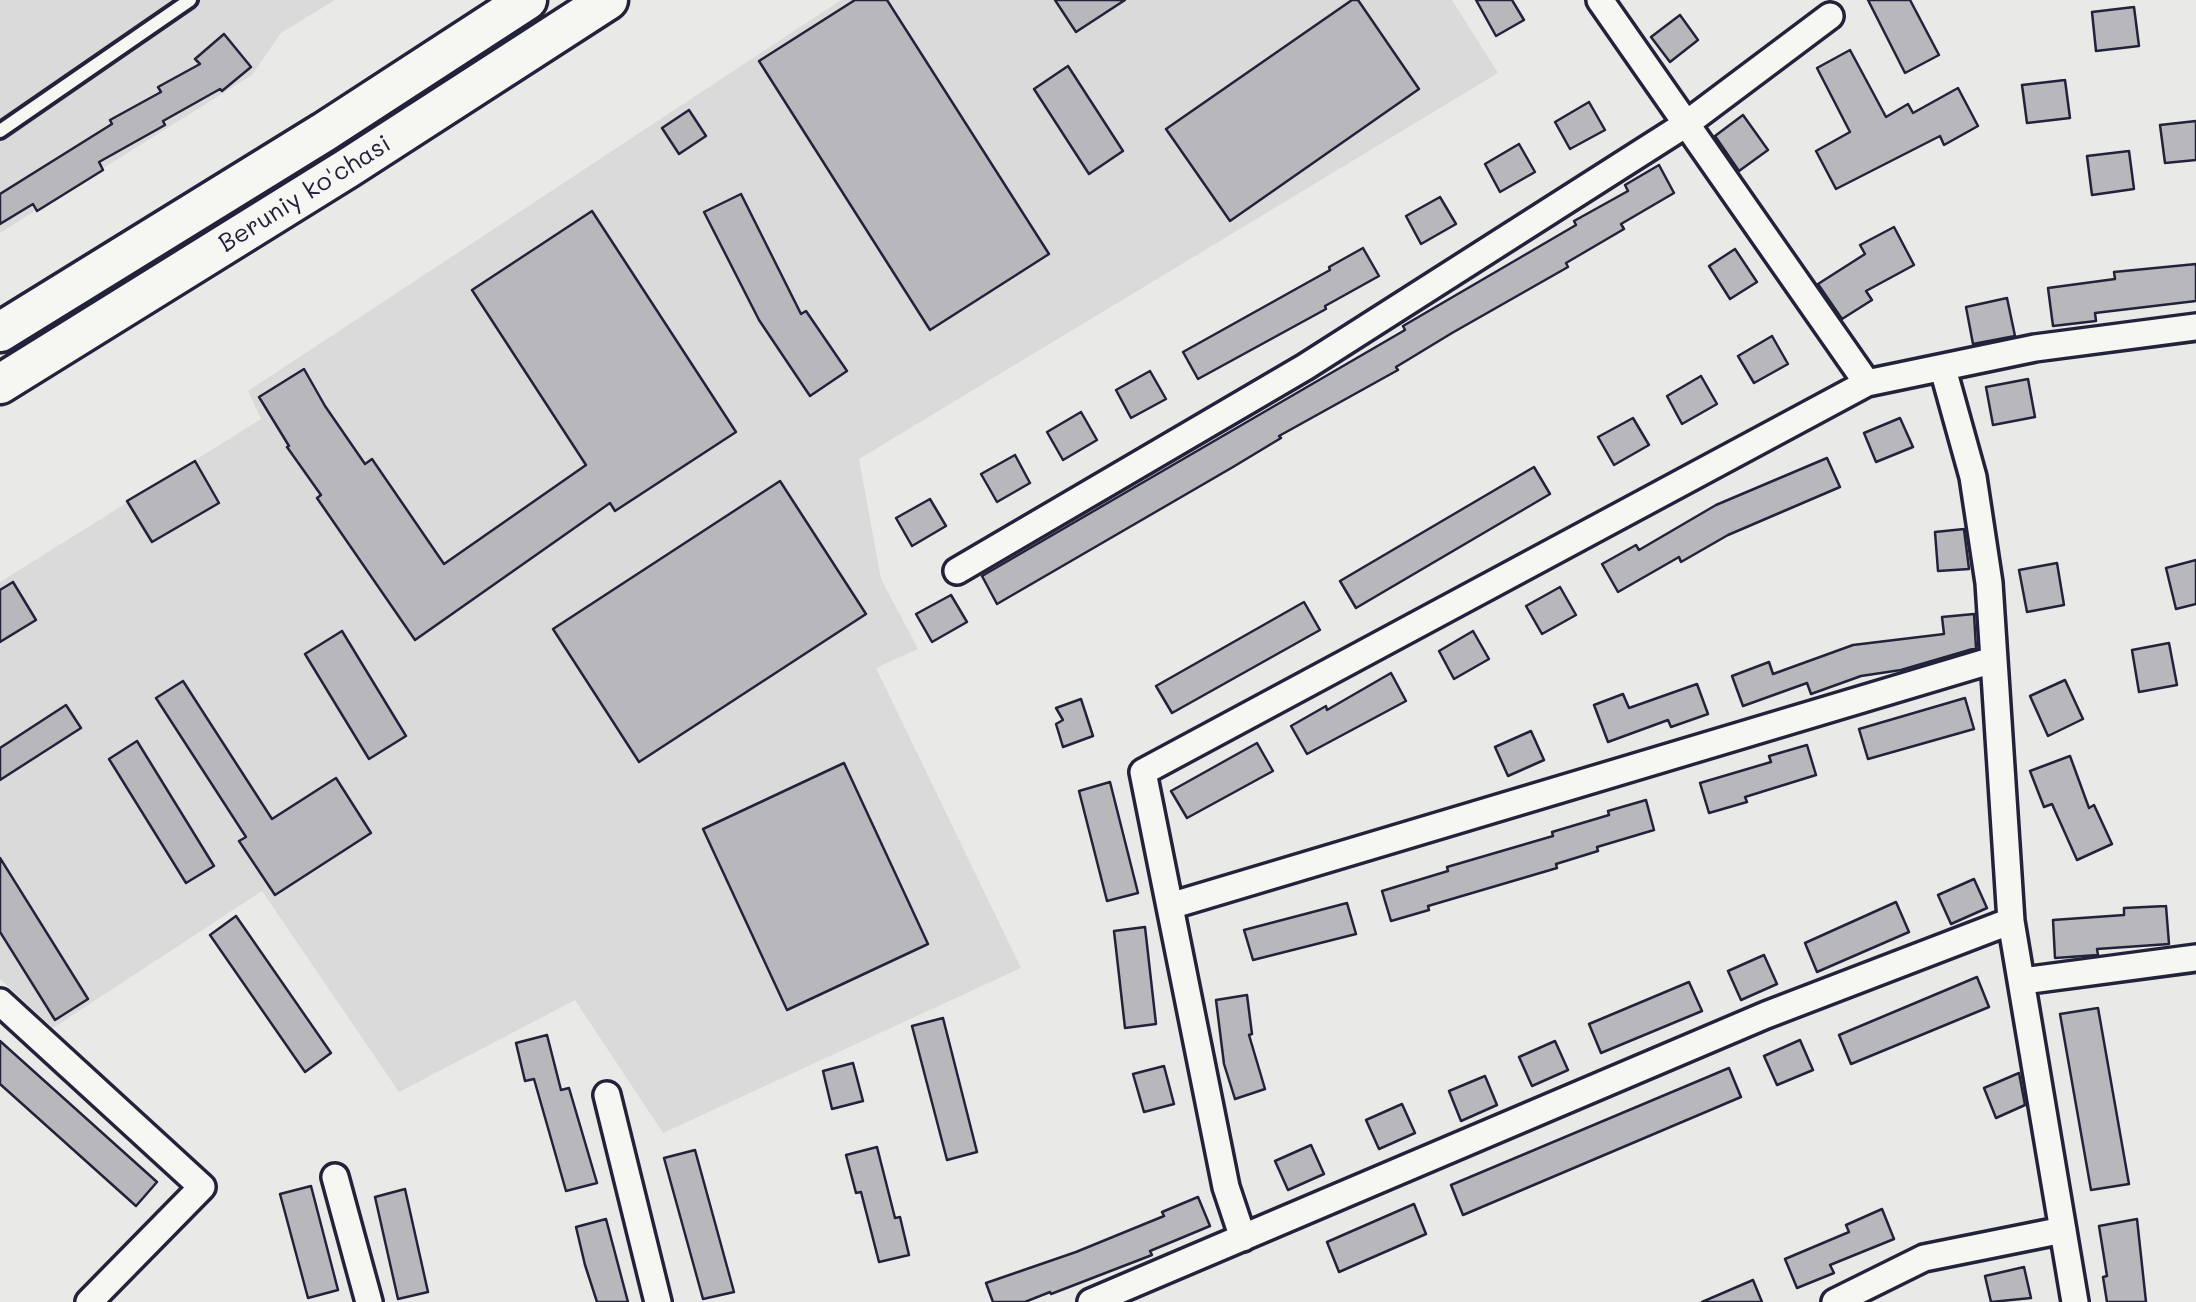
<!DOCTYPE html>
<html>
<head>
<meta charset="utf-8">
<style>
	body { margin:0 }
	canvas { display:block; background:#e9e9e7 }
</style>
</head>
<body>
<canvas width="2196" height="1302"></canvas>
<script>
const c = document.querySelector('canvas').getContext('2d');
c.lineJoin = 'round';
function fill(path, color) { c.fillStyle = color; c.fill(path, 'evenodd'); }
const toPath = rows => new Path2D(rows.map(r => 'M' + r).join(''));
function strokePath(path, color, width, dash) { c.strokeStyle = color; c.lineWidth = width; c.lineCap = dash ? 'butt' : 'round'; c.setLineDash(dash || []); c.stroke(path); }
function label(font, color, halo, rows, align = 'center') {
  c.font = font + ' Mali,sans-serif'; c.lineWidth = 8; c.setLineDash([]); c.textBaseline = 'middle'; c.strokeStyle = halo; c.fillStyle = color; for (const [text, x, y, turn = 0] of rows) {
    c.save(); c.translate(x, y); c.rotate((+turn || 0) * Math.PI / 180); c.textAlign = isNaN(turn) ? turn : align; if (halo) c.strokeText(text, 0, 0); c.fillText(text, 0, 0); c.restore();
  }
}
const built = toPath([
	[0,0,335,0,281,33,252,75,0,233],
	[841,0,1452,0,1498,73,859,459,881,579,918,649,876,668,1021,968,663,1133,575,1000,399,1092,262,891,53,1028,0,979,0,582,261,419,248,391]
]);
const building = toPath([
	[855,0,887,0,1049,254,930,330,759,61,855,0],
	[1055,0,1125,0,1076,32,1055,0],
	[1352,0,1358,0,1419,89,1230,221,1166,129,1352,0],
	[1476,0,1512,0,1524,20,1496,36,1476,0],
	[1868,0,1910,0,1939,55,1905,73,1868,0],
	[2134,7,2139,46,2096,51,2092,12,2134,7],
	[1680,15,1698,40,1670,62,1651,37,1680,15],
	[224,34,251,67,222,91,220,89,163,121,165,125,99,162,103,170,37,211,33,204,0,224,0,194,112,124,110,120,161,92,158,87,200,64,195,59,224,34],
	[1850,50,1886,117,1908,104,1913,113,1958,88,1978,126,1944,145,1940,136,1836,189,1816,151,1850,132,1817,68,1850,50],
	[1068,66,1123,151,1089,174,1034,89,1068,66],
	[2065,80,2070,118,2027,123,2022,85,2065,80],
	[1589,102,1605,130,1570,149,1555,122,1589,102],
	[689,110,706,136,679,154,662,128,689,110],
	[1743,115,1768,150,1739,171,1715,136,1743,115],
	[2196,121,2196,160,2165,163,2160,125,2196,121],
	[1519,144,1535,172,1500,192,1485,164,1519,144],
	[2129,151,2134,189,2092,195,2087,156,2129,151],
	[1659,165,1674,193,1621,224,1624,229,1566,263,1568,267,1452,333,1396,367,1398,370,1279,436,1281,438,1233,467,997,604,982,576,1405,330,1403,326,1576,225,1574,221,1628,191,1625,185,1659,165],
	[741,194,801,314,806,311,847,371,810,396,759,320,704,212,741,194],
	[1440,197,1456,224,1421,244,1406,216,1440,197],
	[592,211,736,432,615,511,610,503,415,640,317,498,321,495,287,447,289,446,259,397,304,369,325,406,365,464,372,459,444,564,586,465,472,290,592,211],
	[1894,227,1914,265,1866,291,1872,300,1842,319,1818,284,1865,254,1860,245,1894,227],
	[1363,248,1379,276,1325,306,1326,309,1198,379,1183,352,1330,270,1329,267,1363,248],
	[1735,249,1757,282,1730,299,1709,266,1735,249],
	[2196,264,2196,301,2095,313,2096,321,2053,326,2048,288,2115,279,2114,272,2196,264],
	[2007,298,2015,336,1973,344,1966,307,2007,298],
	[1772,336,1788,364,1754,383,1738,356,1772,336],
	[1150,371,1166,399,1131,418,1116,390,1150,371],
	[1701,376,1717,404,1682,424,1667,396,1701,376],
	[2028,379,2035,417,1993,425,1986,387,2028,379],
	[1081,412,1097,440,1063,460,1047,432,1081,412],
	[1633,418,1649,445,1614,465,1598,437,1633,418],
	[1900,418,1913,447,1876,462,1864,433,1900,418],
	[1015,455,1030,483,997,502,981,474,1015,455],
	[1827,458,1840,487,1728,535,1681,562,1679,557,1618,592,1602,564,1636,545,1639,550,1716,505,1827,458],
	[195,461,219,503,152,542,127,501,195,461],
	[1534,467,1550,494,1356,608,1340,581,1534,467],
	[780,481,866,614,639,762,553,629,780,481],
	[930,499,946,526,912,546,896,518,930,499],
	[1964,529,1969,569,1938,571,1935,532,1964,529],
	[2196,560,2196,604,2176,609,2166,568,2196,560],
	[2057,563,2064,605,2027,612,2019,570,2057,563],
	[13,582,36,620,0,642,0,590,13,582],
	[1560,587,1576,615,1542,634,1526,606,1560,587],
	[951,595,967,622,932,642,916,614,951,595],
	[1304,602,1320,630,1172,713,1156,686,1304,602],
	[1974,614,1976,648,1901,670,1861,676,1811,694,1807,683,1743,706,1732,676,1769,662,1773,674,1853,645,1944,634,1942,617,1974,614],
	[342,631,406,736,369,759,305,654,342,631],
	[1473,631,1489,659,1454,679,1439,651,1473,631],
	[2169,643,2177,685,2139,692,2132,650,2169,643],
	[1391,673,1406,701,1307,754,1291,726,1326,706,1327,710,1391,673],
	[2065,680,2083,719,2048,736,2030,696,2065,680],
	[183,681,272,819,336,778,371,833,275,895,239,841,246,837,156,698,183,681],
	[1697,684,1708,714,1671,727,1668,720,1608,742,1594,705,1623,694,1629,708,1697,684],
	[1965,698,1974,729,1868,759,1859,729,1965,698],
	[1081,699,1093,736,1063,747,1056,724,1063,720,1056,708,1081,699],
	[66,705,81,728,0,780,0,748,66,705],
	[1531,731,1544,760,1508,776,1495,747,1531,731],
	[137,741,214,866,186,883,109,759,137,741],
	[1257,743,1273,771,1187,818,1171,791,1257,743],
	[1807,745,1816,775,1745,797,1747,802,1709,813,1700,783,1771,762,1769,756,1807,745],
	[2070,756,2089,808,2094,805,2112,844,2077,860,2052,804,2044,807,2030,771,2070,756],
	[844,763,928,944,787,1010,703,829,844,763],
	[1110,782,1138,893,1107,901,1079,791,1110,782],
	[1646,800,1654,830,1597,847,1598,851,1556,864,1557,868,1428,906,1429,910,1391,921,1382,891,1448,871,1447,867,1553,836,1552,832,1609,815,1608,811,1646,800],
	[0,858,88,999,55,1020,0,932,0,858],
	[1974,879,1987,908,1951,924,1938,895,1974,879],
	[1896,902,1909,932,1817,972,1805,943,1896,902],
	[1347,903,1356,934,1253,960,1244,930,1347,903],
	[2166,906,2169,944,2097,949,2098,955,2055,958,2053,920,2124,915,2124,908,2166,906],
	[236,916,331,1053,305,1072,210,935,236,916],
	[1145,927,1156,1024,1125,1028,1114,931,1145,927],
	[1764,955,1777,984,1741,1000,1728,971,1764,955],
	[1977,977,1989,1007,1851,1064,1839,1035,1977,977],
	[1689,982,1702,1011,1601,1053,1589,1024,1689,982],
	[1247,995,1252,1034,1249,1035,1265,1089,1235,1099,1224,1064,1216,1000,1247,995],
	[2098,1008,2129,1184,2091,1190,2060,1014,2098,1008],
	[943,1018,977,1152,947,1160,912,1026,943,1018],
	[547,1035,561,1090,569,1088,597,1183,566,1191,534,1079,525,1081,516,1043,547,1035],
	[1800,1040,1813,1070,1777,1085,1764,1056,1800,1040],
	[0,1041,157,1182,136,1206,0,1084,0,1041],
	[1555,1041,1568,1070,1532,1086,1519,1057,1555,1041],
	[853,1063,863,1101,832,1109,823,1071,853,1063],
	[1164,1066,1174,1104,1144,1112,1133,1074,1164,1066],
	[1729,1068,1741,1097,1463,1215,1451,1185,1729,1068],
	[2019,1073,2025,1105,1996,1118,1984,1088,2019,1073],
	[1485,1076,1497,1105,1461,1121,1449,1091,1485,1076],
	[1402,1104,1415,1133,1379,1149,1366,1120,1402,1104],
	[1311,1145,1324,1174,1288,1190,1275,1161,1311,1145],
	[877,1147,895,1218,900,1217,909,1255,879,1262,861,1192,856,1193,846,1155,877,1147],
	[695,1150,734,1292,703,1299,664,1158,695,1150],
	[311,1186,338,1290,308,1298,280,1194,311,1186],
	[405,1189,428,1292,398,1299,375,1197,405,1189],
	[1198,1197,1210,1226,1150,1251,1152,1255,1051,1294,1050,1292,1025,1302,993,1302,986,1283,1076,1252,1164,1216,1162,1212,1198,1197],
	[1414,1204,1426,1234,1339,1272,1327,1242,1414,1204],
	[1882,1209,1894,1239,1830,1265,1834,1273,1797,1288,1785,1259,1849,1232,1846,1225,1882,1209],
	[606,1219,628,1302,597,1302,585,1265,576,1227,606,1219],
	[2137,1219,2146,1302,2107,1302,2103,1277,2107,1276,2099,1226,2137,1219],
	[2024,1267,2031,1298,1991,1302,1985,1276,2024,1267],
	[1753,1280,1762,1302,1702,1302,1753,1280]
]);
const lane = toPath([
	[0,131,190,0]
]);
const street = toPath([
	[1600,0,1867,383],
	[1943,369,1973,477,1989,583,2011,921,2075,1302],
	[957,571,1305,367,1686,124,1830,16],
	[1170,906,1993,660],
	[2023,981,2196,958],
	[0,1002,202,1187,89,1302],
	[607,1095,658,1302],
	[335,1177,369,1302],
	[1243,1238,1226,1187,1143,772,1867,383,2035,348,2196,327],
	[1091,1302,1766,1015,2011,921],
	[1835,1302,1924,1258,2063,1230]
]);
const secondary = toPath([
	[0,332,324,132,527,0],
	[0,384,348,168,608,0]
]);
const streetNames = [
	["Beruniy ko'chasi",305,194,-32]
];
fill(built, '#dadada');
fill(building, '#b8b8bc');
strokePath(building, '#22223b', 2.5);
strokePath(lane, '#22223b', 20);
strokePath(street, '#22223b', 32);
strokePath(secondary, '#22223b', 45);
strokePath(lane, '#f6f6f2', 12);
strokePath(street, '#f6f6f2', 25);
strokePath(secondary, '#f6f6f2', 38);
label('25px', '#22223b', '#f6f6f2', streetNames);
</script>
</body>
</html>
